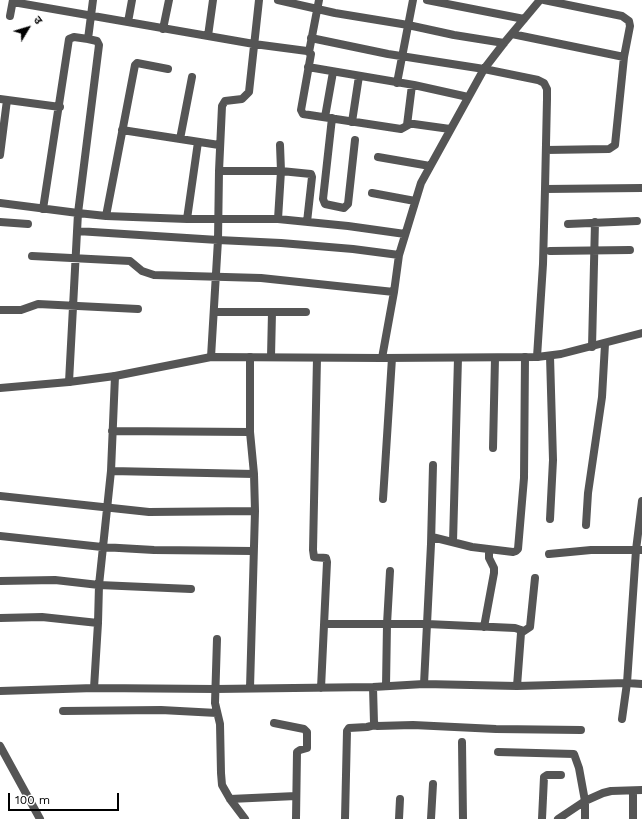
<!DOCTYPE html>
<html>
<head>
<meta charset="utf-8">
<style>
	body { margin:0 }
	#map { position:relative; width:642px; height:819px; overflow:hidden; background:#fff; font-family:"Work Sans","Noto Sans Devanagari",sans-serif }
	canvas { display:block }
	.north { position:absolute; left:8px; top:8px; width:40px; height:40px; -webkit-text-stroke:3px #fff; paint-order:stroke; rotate:52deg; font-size:11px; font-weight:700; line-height:16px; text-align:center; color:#000 }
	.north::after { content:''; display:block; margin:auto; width:14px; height:18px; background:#000; clip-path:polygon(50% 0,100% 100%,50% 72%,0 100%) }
	.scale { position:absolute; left:8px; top:793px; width:111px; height:18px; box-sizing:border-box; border:2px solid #000; border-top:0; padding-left:5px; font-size:12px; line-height:14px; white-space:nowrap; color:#000; -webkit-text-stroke:3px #fff; paint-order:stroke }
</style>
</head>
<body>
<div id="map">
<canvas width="642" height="819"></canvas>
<div class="north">उ</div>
<div class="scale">100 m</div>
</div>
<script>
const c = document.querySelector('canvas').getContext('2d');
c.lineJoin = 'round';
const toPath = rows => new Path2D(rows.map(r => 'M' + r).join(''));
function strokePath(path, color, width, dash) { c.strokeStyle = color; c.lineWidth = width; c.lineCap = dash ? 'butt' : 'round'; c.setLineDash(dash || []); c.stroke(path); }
const minor = toPath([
	[93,0,88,39,97,41,99,45,78,213,106,216,187,219,278,219,281,171,280,145],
	[278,0,335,13,408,25,454,35,504,43],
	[427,0,524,19],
	[544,0,622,16,629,21,630,26,624,57,615,145,609,149,546,150],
	[13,2,254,44,307,51,311,54,301,110,303,114,401,129,410,124,414,124,450,129],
	[10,16,13,0],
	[128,22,132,0],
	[163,29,169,0],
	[512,34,624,57],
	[208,36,213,0],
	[311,38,388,54,484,69,538,80,544,83,547,89,547,99,545,189,543,264,537,357],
	[309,52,319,0],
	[308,67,414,85,468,97],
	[397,83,413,0],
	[0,99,60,107],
	[325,117,333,72],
	[332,118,323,199,325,204,344,208,348,204,355,140],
	[352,122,359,76],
	[407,125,412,85],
	[122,130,219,145],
	[180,139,192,77],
	[0,155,7,100],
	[378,157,430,166],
	[219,171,281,171,311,174,312,177,307,222],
	[545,189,642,188],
	[372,193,415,201],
	[0,203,78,213,69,382],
	[43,209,69,39,74,37,88,39],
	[106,216,135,65,137,63,168,69],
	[187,219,198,142],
	[278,219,348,226,405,234],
	[0,222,28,224],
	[568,224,637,221],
	[77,231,218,240,281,243,353,249,399,255],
	[550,251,630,250],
	[32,256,130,261,142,271,154,275,261,278,394,292],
	[0,310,21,310,38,304,138,309],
	[214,312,306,312],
	[592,347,595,222],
	[211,357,218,240,219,171,222,106,225,101,242,99,249,92,259,0],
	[271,357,272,312],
	[317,358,313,550,314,557,326,558,327,562,321,688],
	[382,358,394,292,399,255,421,183,484,69,504,43,540,0],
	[112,431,250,432],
	[493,448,495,358],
	[111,471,254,474],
	[0,496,149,512,255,511],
	[383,499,392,358],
	[550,519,553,460,550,356],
	[586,525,588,493,602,397,605,344],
	[0,536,102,547,154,550,253,551],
	[432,537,472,547,513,552,516,551,518,549,524,478,525,357],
	[453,542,458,358],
	[549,554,591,550,642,550],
	[0,581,55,580,99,585,191,589],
	[0,618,42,617,98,623],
	[325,624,427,624,515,628,524,631],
	[484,627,494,573,494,568,489,558,489,550],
	[217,639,215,703,220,724,221,773,222,785,230,799,245,819],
	[424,684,431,544,433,465],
	[386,686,387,624,390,571],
	[517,686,521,633,530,627,535,578],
	[373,687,374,723,377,726,413,725,496,729,581,730],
	[94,688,98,623,99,585,111,471,115,376],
	[250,688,255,511,254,474,250,432,250,357],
	[0,691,94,688,215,689,373,687,424,684,517,686,627,683,642,684],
	[63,711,161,710,217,713],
	[622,719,627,683,636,550,642,501],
	[274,723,304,729,307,732,307,748,300,750,297,752,296,819],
	[462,742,463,819],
	[0,746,40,819],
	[498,752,574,754,579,768,585,801,585,819],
	[633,791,633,819],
	[230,799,296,796],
	[345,819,347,731,349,728,367,727,375,725],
	[399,819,400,799],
	[431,819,433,784],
	[542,819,544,777,547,775,561,775],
	[558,819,585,801,603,793,611,791,642,790]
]);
const tertiary = toPath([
	[0,388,69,382,115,376,211,357,382,358,537,357,561,354,642,333]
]);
strokePath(minor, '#555', 8);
strokePath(tertiary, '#555', 8);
</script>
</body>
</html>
